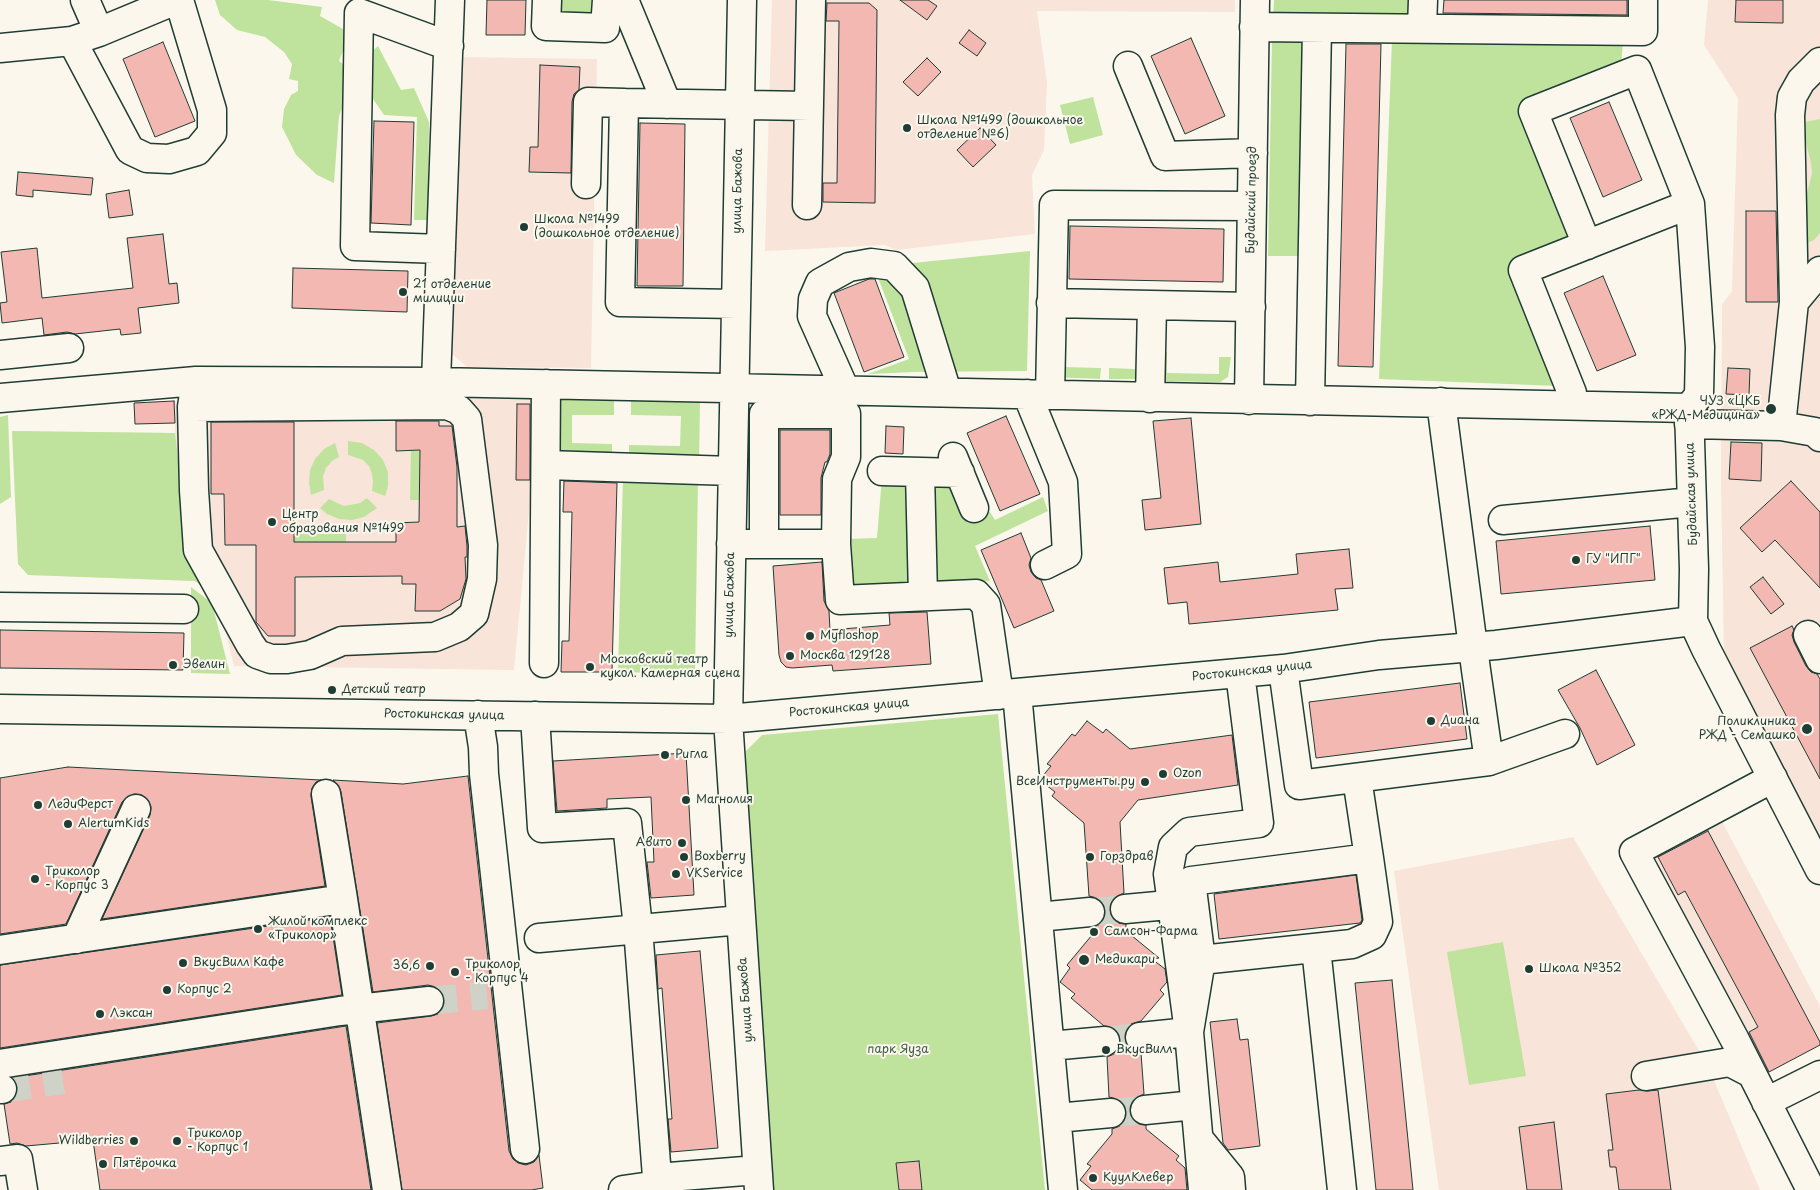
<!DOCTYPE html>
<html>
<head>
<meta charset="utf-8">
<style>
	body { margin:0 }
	canvas { display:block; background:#fbf7ec }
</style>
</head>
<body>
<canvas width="1820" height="1190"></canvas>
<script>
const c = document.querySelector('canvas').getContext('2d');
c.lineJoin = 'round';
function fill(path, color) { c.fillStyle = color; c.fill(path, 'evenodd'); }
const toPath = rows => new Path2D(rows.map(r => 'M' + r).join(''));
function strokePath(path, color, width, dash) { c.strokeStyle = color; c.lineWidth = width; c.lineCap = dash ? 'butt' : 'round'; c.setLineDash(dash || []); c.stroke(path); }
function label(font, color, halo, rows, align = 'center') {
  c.font = font + ' "Playpen Sans",sans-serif'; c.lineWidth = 4; c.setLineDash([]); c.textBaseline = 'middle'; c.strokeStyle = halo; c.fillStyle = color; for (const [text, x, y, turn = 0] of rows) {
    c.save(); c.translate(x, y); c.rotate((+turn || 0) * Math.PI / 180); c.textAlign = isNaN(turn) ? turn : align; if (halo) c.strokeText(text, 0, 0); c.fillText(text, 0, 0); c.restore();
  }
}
const built = toPath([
	[772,0,1235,0,1235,12,1037,11,1047,82,1044,150,1032,175,1035,234,896,250,885,245,765,251],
	[1708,0,1820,0,1820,843,1724,658,1721,480,1722,305,1732,291,1738,98,1704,45],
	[459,57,597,59,591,368,467,367,450,352],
	[219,398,533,398,533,404,517,404,516,480,532,480,514,670,234,666,217,597,195,581,28,575,18,564,12,431,175,433,174,401],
	[1709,797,1820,1006,1820,1045,1767,1073,1746,1034,1724,1045,1618,846],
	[1573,837,1708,1066,1760,1190,1439,1190,1394,871]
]);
const green = toPath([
	[215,0,268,0,322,7,320,16,350,33,339,61,352,71,351,86,339,116,334,183,317,175,296,155,282,127,284,109,291,95,298,91,298,81,289,79,292,64,284,52,265,37,237,30,220,15],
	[553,0,600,0,599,22,552,19],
	[1274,0,1418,0,1417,24,1273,22],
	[1392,39,1623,41,1621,67,1523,102,1576,240,1514,263,1559,386,1379,379],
	[1272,40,1311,41,1301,256,1268,256],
	[378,46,401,90,414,88,429,122,428,220,414,220,417,117,384,115,365,87,369,54],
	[1093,97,1103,135,1070,144,1060,105],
	[1820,119,1820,233,1814,240,1805,244,1802,214,1812,173,1811,163,1806,143,1805,122],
	[1030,251,1027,371,915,372,868,374,909,359,874,267],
	[1055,348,1065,348,1065,367,1101,368,1100,379,1054,377],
	[1136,350,1147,350,1147,379,1109,379,1109,368,1135,369],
	[1156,352,1167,352,1167,373,1219,374,1219,357,1231,357,1228,377,1220,382,1155,381],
	[554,398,614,399,614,415,572,415,572,443,612,444,612,461,553,460],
	[631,400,700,401,699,464,629,462,629,445,680,446,681,416,631,415],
	[8,415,11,497,0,504,0,417],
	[12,431,175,433,187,543,217,596,195,581,28,575,18,564],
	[348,441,362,443,374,450,383,460,388,472,388,486,385,496,372,491,373,482,372,474,369,466,363,460,348,455],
	[335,443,339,457,332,461,326,468,323,476,324,490,311,495,309,483,310,470,315,459,324,449],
	[411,450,420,451,419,500,410,500],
	[623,475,698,478,695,674,618,672],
	[882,477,915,479,917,591,849,594,846,539,877,538],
	[950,478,968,521,990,512,995,520,1043,497,1048,511,975,546,990,581,929,587,925,479],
	[367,498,377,508,364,517,352,520,339,519,327,514,320,508,329,499,344,506,360,503],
	[294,534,346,534,346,542,294,542],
	[191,587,212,603,230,674,191,673],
	[998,714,1045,1190,774,1190,745,752,762,735],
	[1503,942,1526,1076,1469,1085,1447,952]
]);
const building = toPath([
	[487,0,526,0,525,35,486,35,487,0],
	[900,0,928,0,937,6,927,20,900,0],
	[1444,0,1627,0,1627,15,1443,13,1444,0],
	[1736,0,1783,0,1783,23,1735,22,1736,0],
	[827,3,869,3,877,10,875,203,823,202,823,183,837,183,839,21,826,21,827,3],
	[969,30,986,43,977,56,959,43,969,30],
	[1191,38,1225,116,1185,134,1151,56,1191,38],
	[163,42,195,121,155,137,123,59,163,42],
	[1346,44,1381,44,1373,367,1338,366,1346,44],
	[927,58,941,72,918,96,903,82,927,58],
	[540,65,580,67,579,90,574,94,572,102,571,173,529,172,530,147,538,147,540,65],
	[1609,102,1642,180,1603,197,1570,118,1609,102],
	[374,121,414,122,411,225,371,223,374,121],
	[640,123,685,124,683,286,637,286,640,123],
	[980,128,996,145,973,167,957,150,980,128],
	[18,172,93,178,91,195,33,190,33,197,16,195,18,172],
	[129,190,133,215,109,218,106,194,129,190],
	[1746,211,1776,211,1778,302,1746,302,1746,211],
	[1070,226,1224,229,1223,282,1069,279,1070,226],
	[163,234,169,284,177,283,179,303,138,308,141,333,121,335,120,329,75,334,67,332,44,335,42,318,2,323,0,303,7,302,1,252,37,248,42,298,133,288,127,238,163,234],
	[293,268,408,271,407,312,292,308,293,268],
	[1603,276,1636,355,1597,371,1564,293,1603,276],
	[869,279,875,279,904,357,864,372,834,293,869,279],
	[1728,368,1750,369,1749,395,1726,394,1728,368],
	[174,401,175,423,135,424,134,403,174,401],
	[517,404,530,404,530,480,516,480,517,404],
	[1006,416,1040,494,1000,511,967,433,1006,416],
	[1191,418,1201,524,1145,530,1142,500,1161,498,1153,421,1191,418],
	[396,421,439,421,439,426,452,426,457,467,457,527,465,526,467,546,467,557,465,557,466,579,460,599,440,611,415,611,416,584,402,584,402,576,295,577,295,636,268,636,256,622,256,545,225,545,224,494,211,494,211,422,294,422,294,542,396,542,396,523,419,522,420,450,396,451,396,421],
	[886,426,904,427,903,454,885,453,886,426],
	[780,430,830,430,830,454,827,462,825,462,821,478,821,515,780,515,780,430],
	[1731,442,1762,443,1761,481,1729,479,1731,442],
	[564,481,617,483,612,672,561,672,562,641,569,641,572,512,563,512,564,481],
	[1791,481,1820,512,1820,588,1775,540,1762,552,1740,528,1791,481],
	[1650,526,1655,580,1501,594,1496,541,1650,526],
	[1021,533,1031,558,1029,565,1031,572,1036,578,1041,580,1054,611,1014,628,981,550,1021,533],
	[1349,549,1353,588,1335,589,1338,610,1189,624,1187,602,1168,604,1164,568,1218,562,1220,582,1298,574,1296,554,1349,549],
	[822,562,824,601,829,611,830,630,890,625,889,613,927,612,931,664,833,671,832,665,792,668,786,667,781,662,779,655,773,566,822,562],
	[1763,577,1784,604,1771,614,1750,587,1763,577],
	[1792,626,1794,630,1792,635,1794,642,1806,666,1811,672,1817,674,1820,679,1820,779,1750,648,1792,626],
	[0,630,184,633,183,670,0,668,0,630],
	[1596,670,1635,745,1597,765,1580,728,1558,690,1596,670],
	[1460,683,1467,739,1316,758,1309,702,1460,683],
	[1087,721,1103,733,1106,729,1130,749,1232,735,1238,785,1138,800,1120,822,1124,893,1116,897,1111,902,1109,910,1113,918,1118,923,1126,924,1126,931,1159,958,1152,959,1165,969,1167,982,1160,990,1164,994,1141,1021,1131,1024,1126,1031,1125,1039,1128,1046,1134,1051,1141,1053,1144,1094,1136,1098,1131,1104,1129,1111,1133,1119,1139,1124,1146,1125,1146,1129,1179,1156,1176,1160,1185,1168,1187,1190,1092,1190,1080,1180,1091,1166,1087,1164,1112,1134,1112,1129,1120,1126,1125,1119,1126,1111,1123,1104,1117,1099,1109,1097,1107,1057,1114,1054,1119,1048,1120,1039,1117,1032,1112,1027,1104,1026,1071,998,1075,994,1060,982,1070,968,1067,965,1092,935,1091,928,1099,925,1104,919,1106,911,1102,903,1097,898,1089,896,1084,823,1052,796,1055,792,1041,781,1041,778,1051,766,1047,764,1072,734,1075,736,1087,721],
	[686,753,694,895,651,898,647,862,654,862,651,797,607,799,607,808,557,811,553,761,686,753],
	[68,767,321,780,316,782,312,788,311,796,325,886,102,919,150,815,151,807,148,800,142,795,134,794,127,797,122,802,66,924,0,934,0,778,68,767],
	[468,776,509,1151,513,1159,518,1163,526,1165,534,1162,539,1155,543,1188,531,1190,402,1190,377,1023,431,1016,438,1014,443,1008,444,999,442,992,436,987,428,985,373,992,341,792,338,785,333,780,403,784,468,776],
	[1708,831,1820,1042,1820,1045,1769,1072,1749,1032,1758,1027,1685,891,1678,895,1658,857,1708,831],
	[1356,875,1362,920,1360,923,1219,939,1214,894,1356,875],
	[330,917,342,995,0,1048,0,965,330,917],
	[700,951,718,1148,671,1152,668,1119,672,1119,662,988,658,989,656,955,700,951],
	[1392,980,1413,1190,1376,1190,1355,983,1392,980],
	[1237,1019,1240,1040,1248,1039,1260,1146,1228,1150,1223,1143,1210,1022,1237,1019],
	[346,1026,371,1190,100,1190,93,1140,26,1146,17,1143,10,1144,4,1104,11,1102,16,1096,18,1088,12,1078,346,1026],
	[1639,1090,1648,1091,1658,1090,1671,1190,1619,1190,1616,1167,1610,1167,1608,1150,1613,1150,1606,1094,1639,1090],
	[1554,1122,1562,1190,1527,1190,1519,1127,1554,1122],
	[919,1161,922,1190,899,1190,896,1163,919,1161]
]);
const minorTunnel = toPath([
	[1090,912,1125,909],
	[429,1001,487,995],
	[1105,1041,1140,1037],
	[2,1089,63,1080],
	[1111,1113,1145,1110]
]);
const minor = toPath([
	[85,0,99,32],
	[547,0,546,26,605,28,607,0],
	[624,0,667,104],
	[742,0,728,719,759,1190],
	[1254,27,1643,31,1643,0],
	[1422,28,1423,0],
	[72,41,130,150,147,158,169,159,197,151,212,133,212,110,179,0],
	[0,48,72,41,99,32,176,0],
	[1128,66,1165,156,1253,153],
	[586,184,588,102,624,103],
	[807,205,811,0],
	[1587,245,1533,111,1637,70,1690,204,1700,347,1699,395,1689,408],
	[441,249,355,246,359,13,449,46],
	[1794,302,1820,271],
	[1051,303,1251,307],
	[736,304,620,302,624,103,809,106],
	[0,355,69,348],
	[436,382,450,0],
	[845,390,812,316,813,299,820,283,849,267,871,263,894,266,915,288,947,392],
	[1027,394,1063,482,1067,554,1045,565],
	[1050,395,1054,205,1252,206],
	[0,398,196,381,436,382,1689,408,1694,569,1693,621,1706,649,1820,870],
	[1150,398,1152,306],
	[1249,400,1255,0],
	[1310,401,1317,28],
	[1572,405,1572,393,1523,270,1690,204],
	[192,407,447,405,459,410,467,419,483,545,482,579,474,614,459,627,435,637,342,641,310,655,287,659,271,659,257,654,250,644,198,550,194,490,192,407,196,381],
	[1689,424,1781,426,1815,432,1820,437],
	[1781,426,1794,302,1790,115,1792,97,1801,81,1820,62],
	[953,457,974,508],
	[546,465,732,471],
	[882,471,960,473],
	[920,473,923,596],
	[1503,520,1692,502],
	[731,544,836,544,840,600,976,594,986,605,999,695],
	[764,544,764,414,846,414,846,457,837,479,836,544],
	[0,607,184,609],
	[1808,635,1820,659],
	[544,663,546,384],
	[1283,669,1299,785,1489,761,1476,670,1441,402],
	[1017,693,1063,1190],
	[0,709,728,719,1283,669,1379,655,1496,645,1693,621],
	[478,715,483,747,484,774,525,1149],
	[535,716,542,828,627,823,638,928,658,1190],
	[1489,761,1565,734],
	[1357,778,1369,858],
	[1773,778,1634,852,1735,1040,1811,1190],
	[326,794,343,899],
	[1125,909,1190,903],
	[1038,917,1090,912],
	[539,938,741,920],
	[76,939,136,809],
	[1316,948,1342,1190],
	[0,950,343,899,387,1190],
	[1140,1037,1189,1032,1201,960,1191,881,1369,858,1378,922,1372,935,1352,944,1201,960],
	[1050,1046,1105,1041],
	[0,1064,340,1011,429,1001],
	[1646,1076,1730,1062,1751,1073],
	[0,1088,2,1089],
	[1766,1102,1820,1075],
	[1145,1110,1195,1105],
	[1057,1118,1111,1113],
	[1199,1139,1230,1177,1231,1190],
	[0,1161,18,1159,23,1190],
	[657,1178,757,1170],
	[623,1190,658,1185],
	[1203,1190,1189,1032,1168,874,1173,847,1189,832,1259,823,1240,673]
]);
const markers = [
	[907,128,5,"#1f3d34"],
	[524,227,5,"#1f3d34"],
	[403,292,5,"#1f3d34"],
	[1771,409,6,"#1f3d34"],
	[272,522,5,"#1f3d34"],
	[1576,560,5,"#1f3d34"],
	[810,636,5,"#1f3d34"],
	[790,656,5,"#1f3d34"],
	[173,665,5,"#1f3d34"],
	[590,667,5,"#1f3d34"],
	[332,690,5,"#1f3d34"],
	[1431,721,5,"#1f3d34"],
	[1807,729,6,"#1f3d34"],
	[665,755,5,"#1f3d34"],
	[1163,774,5,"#1f3d34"],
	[1145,782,5,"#1f3d34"],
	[686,800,5,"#1f3d34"],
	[38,805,5,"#1f3d34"],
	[68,824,5,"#1f3d34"],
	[682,843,5,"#1f3d34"],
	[684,857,5,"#1f3d34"],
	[1090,857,5,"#1f3d34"],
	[676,874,5,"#1f3d34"],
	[35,879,5,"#1f3d34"],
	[258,929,5,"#1f3d34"],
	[1094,932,5,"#1f3d34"],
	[1084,960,6,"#1f3d34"],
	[183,963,5,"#1f3d34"],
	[430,966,5,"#1f3d34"],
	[1529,969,5,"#1f3d34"],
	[455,972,5,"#1f3d34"],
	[167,990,5,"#1f3d34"],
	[100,1014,5,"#1f3d34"],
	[1106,1050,5,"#1f3d34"],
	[134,1141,5,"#1f3d34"],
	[177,1141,5,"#1f3d34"],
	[103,1164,5,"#1f3d34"],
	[1093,1178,5,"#1f3d34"]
];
const poiNames = [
	["Школа №1499 (дошкольное",917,121],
	["отделение №6)",917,135],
	["Школа №1499",534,220],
	["(дошкольное отделение)",534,234],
	["21 отделение",413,285],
	["милиции",413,299],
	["ЧУЗ «ЦКБ",1760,402,"right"],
	["«РЖД-Медицина»",1760,416,"right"],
	["Центр",282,515],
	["образования №1499",282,529],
	["ГУ \"ИПГ\"",1586,560],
	["Myfloshop",820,636],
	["Москва 129128",800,656],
	["Московский театр",600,660],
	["кукол. Камерная сцена",600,674],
	["Эвелин",183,665],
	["Детский театр",342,690],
	["Диана",1441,721],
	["Поликлиника",1796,722,"right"],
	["РЖД - Семашко",1796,736,"right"],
	["Ригла",675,755],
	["Ozon",1173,774],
	["ВсеИнструменты.ру",1135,782,"right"],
	["Магнолия",696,800],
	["ЛедиФерст",48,805],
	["AlertumKids",78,824],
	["Авито",672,843,"right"],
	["Boxberry",694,857],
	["Горздрав",1100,857],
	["Триколор",45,872],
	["- Корпус 3",45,886],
	["VKService",686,874],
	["Жилой комплекс",268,922],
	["«Триколор»",268,936],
	["Самсон-Фарма",1104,932],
	["Медикари",1095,960],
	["ВкусВилл Кафе",193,963],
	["Триколор",465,965],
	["- Корпус 4",465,979],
	["36,6",420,966,"right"],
	["Школа №352",1539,969],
	["Корпус 2",177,990],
	["Лэксан",110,1014],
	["ВкусВилл",1116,1050],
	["Триколор",187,1134],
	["- Корпус 1",187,1148],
	["Wildberries",124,1141,"right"],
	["Пятёрочка",113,1164],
	["КуулКлевер",1103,1178]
];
const streetNames = [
	["улица Бажова",738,191,-89],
	["Будайский проезд",1252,200,-89],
	["Будайская улица",1692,494,-92],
	["улица Бажова",730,595,-89],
	["Ростокинская улица",1252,671,-6],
	["Ростокинская улица",849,708,-5],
	["Ростокинская улица",444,715,1],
	["улица Бажова",746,1000,-94]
];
const parkNames = [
	["парк Яуза",898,1050]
];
fill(built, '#f9e4da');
fill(green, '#bfe39d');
fill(building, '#f3b8b1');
strokePath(building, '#1f3d34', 1);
strokePath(minorTunnel, '#cfd2c7', 28, [28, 14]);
strokePath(minor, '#1f3d34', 31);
strokePath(minor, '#fbf7ec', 28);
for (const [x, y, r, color] of markers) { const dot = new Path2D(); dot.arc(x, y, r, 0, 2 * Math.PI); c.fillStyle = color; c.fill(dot); strokePath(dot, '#fbf7ec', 2); }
label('12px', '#1f3d34', '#fbf7ec', poiNames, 'left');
label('12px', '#1f3d34', '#fbf7ec', streetNames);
label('12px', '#3f5e49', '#fbf7ec', parkNames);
</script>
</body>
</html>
